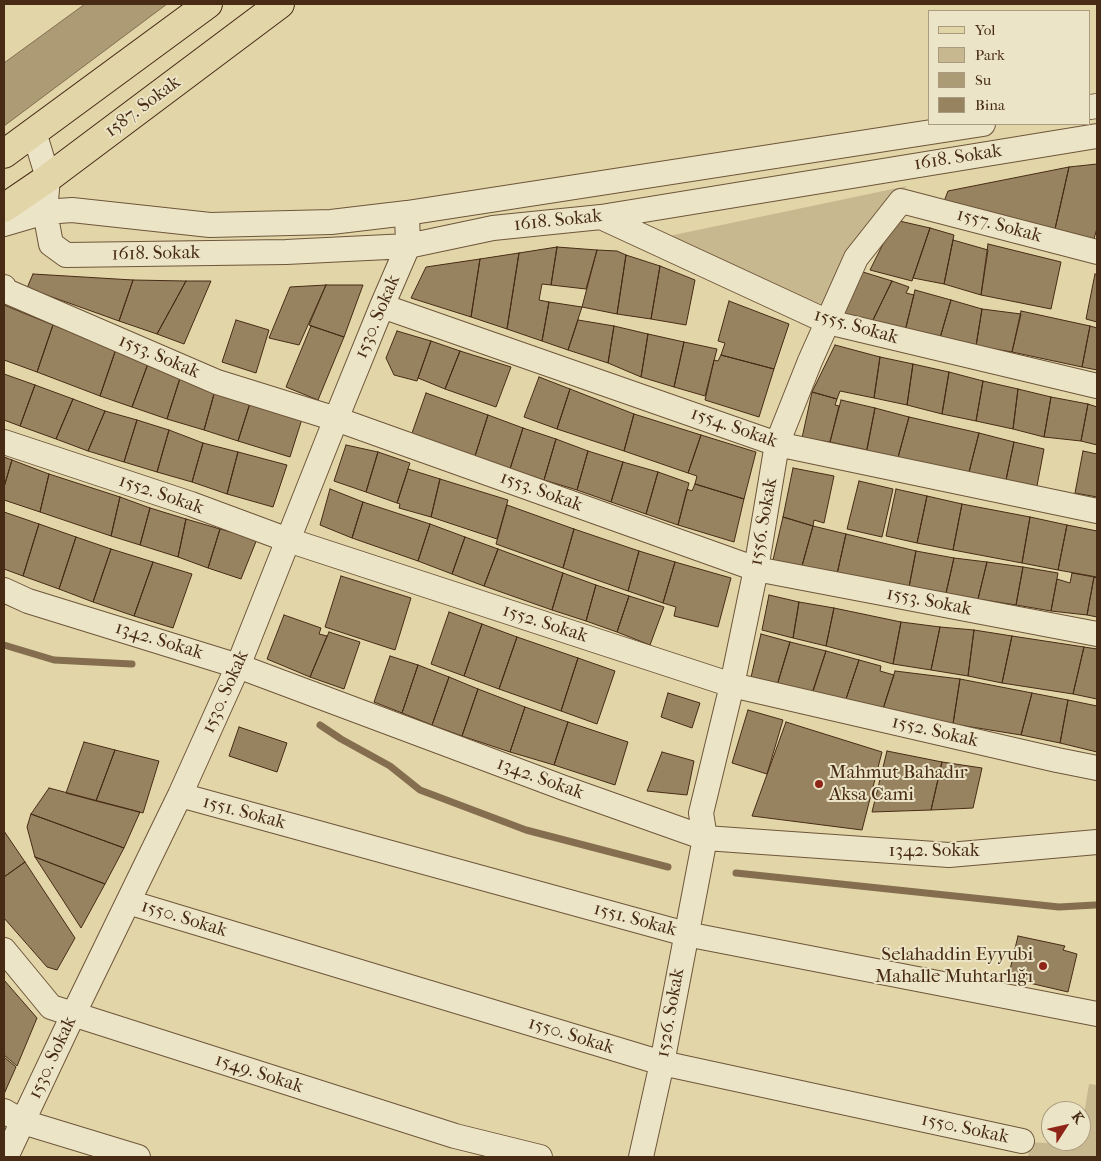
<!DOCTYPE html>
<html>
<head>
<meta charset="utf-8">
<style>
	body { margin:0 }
	#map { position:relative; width:1101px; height:1161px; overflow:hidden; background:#e2d5a8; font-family:"IM FELL French Canon",serif }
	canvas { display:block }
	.frame { position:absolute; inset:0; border:5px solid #472b15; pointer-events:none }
	.legend { position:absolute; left:928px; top:10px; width:162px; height:115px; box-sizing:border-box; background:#ece4c6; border:1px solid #aa9a7f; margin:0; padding:6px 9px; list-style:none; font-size:15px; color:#472b15 }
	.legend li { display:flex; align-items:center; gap:10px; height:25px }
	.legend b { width:25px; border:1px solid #aa9a7f }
	.north { position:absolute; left:1041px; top:1101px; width:50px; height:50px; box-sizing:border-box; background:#ece4c6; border:1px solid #aa9a7f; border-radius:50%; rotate:55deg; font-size:14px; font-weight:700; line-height:20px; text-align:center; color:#472b15 }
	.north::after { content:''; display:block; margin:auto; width:18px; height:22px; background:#8f2418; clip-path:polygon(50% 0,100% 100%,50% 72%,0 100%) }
</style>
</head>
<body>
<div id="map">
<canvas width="1101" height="1161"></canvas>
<div class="frame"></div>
<ul class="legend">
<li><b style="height:6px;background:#e2d5a8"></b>Yol</li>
<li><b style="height:14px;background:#c8b88f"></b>Park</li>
<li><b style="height:14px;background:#ad9b76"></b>Su</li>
<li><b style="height:14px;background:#988361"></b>Bina</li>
</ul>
<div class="north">K</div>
</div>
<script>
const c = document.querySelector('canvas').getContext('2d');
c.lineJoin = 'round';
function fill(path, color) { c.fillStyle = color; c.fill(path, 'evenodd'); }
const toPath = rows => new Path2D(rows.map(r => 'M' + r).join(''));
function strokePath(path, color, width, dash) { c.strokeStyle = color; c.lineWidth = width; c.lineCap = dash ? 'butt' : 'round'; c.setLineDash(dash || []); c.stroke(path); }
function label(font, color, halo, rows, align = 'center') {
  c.font = font + ' "IM FELL French Canon",serif'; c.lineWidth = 4; c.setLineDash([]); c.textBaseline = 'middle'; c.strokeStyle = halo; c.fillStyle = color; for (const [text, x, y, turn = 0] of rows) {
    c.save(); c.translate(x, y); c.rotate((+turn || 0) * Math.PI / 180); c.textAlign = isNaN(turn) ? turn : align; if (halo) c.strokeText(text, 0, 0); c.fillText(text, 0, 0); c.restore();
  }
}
const green = toPath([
	[907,186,863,233,823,305,669,236],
	[1089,1084,1097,1085,1097,1157,1028,1157,1030,1142,1079,1145]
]);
const water = toPath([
	[85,4,167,4,4,126,4,63,85,4]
]);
const stream = toPath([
	[4,645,54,660,132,664],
	[320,725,341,739,390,766,420,790,526,830,668,867],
	[736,873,1059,907,1095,905]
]);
const building = toPath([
	[1097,164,1097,228,1094,239,1055,229,1069,167,1097,164],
	[1069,167,1055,229,943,204,948,191,1069,167],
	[895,220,930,228,912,281,870,270,895,220],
	[930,228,954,235,944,284,913,278,930,228],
	[953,240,988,250,981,295,944,284,953,240],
	[988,244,1061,262,1051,309,981,295,988,244],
	[557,247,551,285,542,284,539,300,549,302,542,341,507,329,519,253,557,247],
	[557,247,597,250,586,289,551,285,557,247],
	[597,250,617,251,626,255,617,314,582,307,597,250],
	[519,253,507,329,471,317,480,259,519,253],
	[626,255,660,266,651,319,617,314,626,255],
	[480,259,471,317,411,298,426,267,480,259],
	[660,266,695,280,686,325,651,319,660,266],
	[863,272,892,281,872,322,841,316,863,272],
	[33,274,133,280,119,321,27,288,33,274],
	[1095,274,1097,275,1097,322,1086,319,1095,274],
	[133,280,186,281,157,334,119,321,133,280],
	[186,281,211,281,184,344,157,334,186,281],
	[892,281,909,287,906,293,914,295,905,331,872,322,892,281],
	[326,285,363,285,344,337,309,325,326,285],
	[326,285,299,345,269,338,290,287,326,285],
	[915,290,951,300,940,338,905,331,915,290],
	[951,300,982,309,976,346,940,338,951,300],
	[729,301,789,324,774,369,721,355,725,343,718,341,729,301],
	[549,302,582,307,568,350,542,341,549,302],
	[4,305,53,325,37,372,4,360,4,305],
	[982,309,1021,314,1012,352,976,346,982,309],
	[1021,311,1090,326,1082,367,1012,352,1021,311],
	[236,320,269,330,256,373,222,362,236,320],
	[578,320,614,326,608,363,568,350,578,320],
	[53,325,116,349,100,396,37,372,53,325],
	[311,326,344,337,318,400,286,387,311,326],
	[614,326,648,334,641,377,608,363,614,326],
	[1090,326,1097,328,1097,370,1082,367,1090,326],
	[397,331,431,341,417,381,394,375,386,358,397,331],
	[648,334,684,342,674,387,641,377,648,334],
	[431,341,460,351,445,389,418,378,431,341],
	[684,342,717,349,705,396,674,387,684,342],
	[835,345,880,357,874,398,840,391,837,399,812,392,835,345],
	[116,349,149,361,132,407,100,396,116,349],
	[460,351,511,367,496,407,445,389,460,351],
	[721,355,774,369,759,417,705,400,714,360,718,361,721,355],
	[880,357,913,364,907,405,874,398,880,357],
	[149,361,181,375,167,419,132,407,149,361],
	[913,364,949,372,942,414,907,405,913,364],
	[949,372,983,381,976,421,942,414,949,372],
	[4,374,35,385,20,426,4,420,4,374],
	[181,375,216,387,204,430,167,419,181,375],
	[539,377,570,389,557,429,524,417,539,377],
	[983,381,1018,389,1013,429,976,421,983,381],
	[35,385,73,399,56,439,20,426,35,385],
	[216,387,251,400,238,441,204,430,216,387],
	[570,389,634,414,624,451,557,429,570,389],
	[1018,389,1051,397,1044,437,1013,429,1018,389],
	[812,392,837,399,835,405,839,406,830,442,802,438,812,392],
	[426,393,488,415,475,456,411,436,426,393],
	[1051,397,1088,404,1081,441,1044,437,1051,397],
	[73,399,105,411,88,451,56,439,73,399],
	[251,400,302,419,290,457,238,441,251,400],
	[841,400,875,408,867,450,830,442,841,400],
	[1088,404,1097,407,1097,445,1081,441,1088,404],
	[875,408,909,417,897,461,866,453,875,408],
	[105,411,137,420,124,462,88,451,105,411],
	[634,414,701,435,688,473,624,451,634,414],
	[488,415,523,428,510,469,475,456,488,415],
	[909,417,979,433,968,476,897,461,909,417],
	[137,420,169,430,157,472,124,462,137,420],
	[523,428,556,439,544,480,510,469,523,428],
	[169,430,203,443,192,482,157,472,169,430],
	[979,433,1014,442,1006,480,969,472,979,433],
	[701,435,756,452,744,499,695,484,697,476,688,473,701,435],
	[556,439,588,451,577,490,544,480,556,439],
	[1014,442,1044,449,1037,486,1006,480,1014,442],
	[203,443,238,452,227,494,192,482,203,443],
	[346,445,378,452,366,492,334,481,346,445],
	[588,451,623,462,611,502,577,490,588,451],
	[1083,451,1097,454,1097,497,1075,493,1083,451],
	[238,452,287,465,273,507,227,494,238,452],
	[378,452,410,463,397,503,366,492,378,452],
	[4,457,12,460,4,487,4,457],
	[12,460,49,474,40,512,4,500,4,487,12,460],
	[623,462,658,472,646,514,611,502,623,462],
	[793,468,834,476,824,523,814,520,813,526,783,517,793,468],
	[408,469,440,479,431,517,399,508,400,504,397,503,408,469],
	[658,472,689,483,678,525,646,514,658,472],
	[49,474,120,497,111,536,40,512,49,474],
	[440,479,508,500,497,539,431,517,440,479],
	[859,481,893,489,882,537,847,529,859,481],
	[695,484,744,499,734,542,678,525,687,489,692,491,695,484],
	[330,489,363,502,352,538,320,525,330,489],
	[896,489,927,496,917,543,886,536,896,489],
	[927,496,962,504,953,550,917,543,927,496],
	[120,497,150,508,140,545,111,536,120,497],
	[363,502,430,524,418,561,352,538,363,502],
	[962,504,1030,517,1022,563,953,550,962,504],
	[507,505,574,529,563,568,496,544,507,505],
	[150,508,186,519,178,557,140,545,150,508],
	[4,512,39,524,23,576,4,569,4,512],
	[783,517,813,526,802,566,773,560,783,517],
	[1030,517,1067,525,1058,570,1022,563,1030,517],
	[186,519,220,529,208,568,178,557,186,519],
	[39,524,76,537,59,589,23,576,39,524],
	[430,524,465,537,452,574,418,561,430,524],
	[1067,525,1097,531,1097,577,1058,570,1067,525],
	[813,526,846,534,837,574,802,566,813,526],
	[220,529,257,539,241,579,208,568,220,529],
	[574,529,639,551,628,591,563,568,574,529],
	[846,534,916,551,909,587,837,574,846,534],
	[76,537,111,549,93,602,59,589,76,537],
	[465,537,498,549,484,586,452,574,465,537],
	[111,549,153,562,134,616,93,602,111,549],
	[498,549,563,573,552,610,484,586,498,549],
	[639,551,675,562,663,603,628,591,639,551],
	[916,551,954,558,946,593,909,587,916,551],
	[954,558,987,562,978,599,946,593,954,558],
	[153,562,192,574,173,628,134,616,153,562],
	[675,562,731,578,718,627,674,616,676,607,663,603,675,562],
	[987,562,1023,567,1016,605,978,599,987,562],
	[1023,567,1058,573,1051,611,1016,605,1023,567],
	[563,573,596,585,586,621,552,610,563,573],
	[1072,573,1094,577,1087,615,1051,611,1057,579,1070,583,1072,573],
	[341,576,411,598,395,650,325,627,341,576],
	[1094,577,1097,578,1097,617,1087,615,1094,577],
	[596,585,629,596,617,632,586,621,596,585],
	[769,595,799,602,793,638,762,630,769,595],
	[629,596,664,607,650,645,617,632,629,596],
	[799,602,834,608,826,646,793,638,799,602],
	[834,608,901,622,893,664,826,646,834,608],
	[449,612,482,624,464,676,431,664,449,612],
	[284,615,321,628,319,634,327,636,310,677,267,659,284,615],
	[901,622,940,627,931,670,893,664,901,622],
	[482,624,517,637,499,689,464,676,482,624],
	[940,627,974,630,968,676,931,670,940,627],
	[974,630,1012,636,1002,683,968,676,974,630],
	[329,632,360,642,344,689,310,677,329,632],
	[761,634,790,642,775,692,749,686,761,634],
	[1012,636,1084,647,1073,694,1002,683,1012,636],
	[517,637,578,658,561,711,499,689,517,637],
	[790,642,826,651,810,701,775,692,790,642],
	[1084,647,1097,649,1097,699,1073,694,1084,647],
	[826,651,859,660,845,702,812,693,826,651],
	[390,656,418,665,402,713,374,702,390,656],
	[578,658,615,671,597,724,561,711,578,658],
	[859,660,881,666,880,671,894,675,882,712,845,702,859,660],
	[418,665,449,677,432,725,402,713,418,665],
	[895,671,960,679,953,724,882,712,895,671],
	[449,677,478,689,462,736,432,725,449,677],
	[960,679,1032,693,1021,735,953,724,960,679],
	[478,689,525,707,510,752,462,736,478,689],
	[668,693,700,703,692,728,661,717,668,693],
	[1032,693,1068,700,1060,743,1021,735,1032,693],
	[1068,700,1097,706,1097,752,1060,743,1068,700],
	[525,707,568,722,554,765,510,752,525,707],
	[748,710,783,720,767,774,732,763,748,710],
	[568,722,628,742,615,785,554,765,568,722],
	[786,722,882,752,862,830,752,816,786,722],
	[239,727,287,743,277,772,229,756,239,727],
	[84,742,115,750,96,801,66,793,84,742],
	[115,750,159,761,143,813,96,801,115,750],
	[887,751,942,762,931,810,872,812,887,751],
	[662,752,694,761,687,795,647,791,662,752],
	[942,762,982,768,973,808,931,810,942,762],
	[49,788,140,812,124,848,31,814,49,788],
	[31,814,124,848,105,884,35,857,27,827,31,814],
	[4,831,25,862,4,877,4,831],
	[35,857,105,884,81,928,35,857],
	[25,862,75,938,57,970,47,967,4,918,4,877,25,862],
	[1018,936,1065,946,1063,950,1077,954,1068,992,1008,978,1018,936],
	[4,980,37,1018,17,1066,4,1055,4,980],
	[4,1057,16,1067,4,1094,4,1057]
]);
const minor = toPath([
	[1090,107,1097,106],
	[34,132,48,178,45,212,51,244,66,255,286,252,408,246,493,228,601,217,1097,136],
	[601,217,828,322,1097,386],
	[4,224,45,212,72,210,210,225,331,222,407,213,983,124],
	[4,287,6,291,217,382,336,419,756,569,1097,634],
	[382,306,777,444,1097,511],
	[4,442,191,504,288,540,732,685,1057,760,1097,768],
	[4,590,28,601,238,666,564,788,705,838,949,855,1097,842],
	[180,795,686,934,1097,1014],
	[128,902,662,1063,1022,1141],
	[4,950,51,1007,455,1136,540,1157],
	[4,1111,23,1122,138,1157],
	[6,1157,73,1015,180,795,238,666,336,419,382,306,408,246,407,213],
	[641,1157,662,1063,705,838,701,813,732,685,756,569,777,444,810,361,856,258,901,201,1097,252]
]);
const major = toPath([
	[4,154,208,4],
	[4,208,48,178,280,4]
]);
const markers = [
	[819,784,5,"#8f2418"],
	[1043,966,5,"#8f2418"]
];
const streetNames = [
	["1587. Sokak",143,107,-37],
	["1618. Sokak",958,158,-9],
	["1618. Sokak",558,221,-6],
	["1557. Sokak",999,226,15],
	["1618. Sokak",156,254,-1],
	["1530. Sokak",378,317,-67],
	["1555. Sokak",856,327,16],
	["1553. Sokak",159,357,23],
	["1554. Sokak",734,428,19],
	["1553. Sokak",541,492,20],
	["1552. Sokak",161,495,19],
	["1556. Sokak",764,522,-80],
	["1553. Sokak",929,602,11],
	["1552. Sokak",545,624,18],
	["1342. Sokak",159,641,17],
	["1530. Sokak",226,692,-66],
	["1552. Sokak",935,732,13],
	["1342. Sokak",540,779,20],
	["1551. Sokak",244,813,15],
	["1342. Sokak",934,851],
	["1550. Sokak",184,919,17],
	["1551. Sokak",635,920,15],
	["1526. Sokak",671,1013,-80],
	["1550. Sokak",571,1036,17],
	["1530. Sokak",53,1058,-65],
	["1549. Sokak",259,1074,18],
	["1550. Sokak",965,1129,12]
];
const poiNames = [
	["Mahmut Bahadır",829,773],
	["Aksa Cami",829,795],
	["Selahaddin Eyyubi",1033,955,"right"],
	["Mahalle Muhtarlığı",1033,977,"right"]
];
fill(green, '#c8b88f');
fill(water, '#ad9b76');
strokePath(water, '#846e4f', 1);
strokePath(stream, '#846e4f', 7);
fill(building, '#988361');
strokePath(building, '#472b15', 1);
strokePath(minor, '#6e563a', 26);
strokePath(major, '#472b15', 30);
strokePath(minor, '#ece4c6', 24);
strokePath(major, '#e2d5a8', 28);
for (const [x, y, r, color] of markers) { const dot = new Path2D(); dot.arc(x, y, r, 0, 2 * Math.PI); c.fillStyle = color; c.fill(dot); strokePath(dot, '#ece4c6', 2); }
label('19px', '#472b15', '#ece4c6', streetNames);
label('19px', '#472b15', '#ece4c6', poiNames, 'left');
</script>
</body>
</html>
